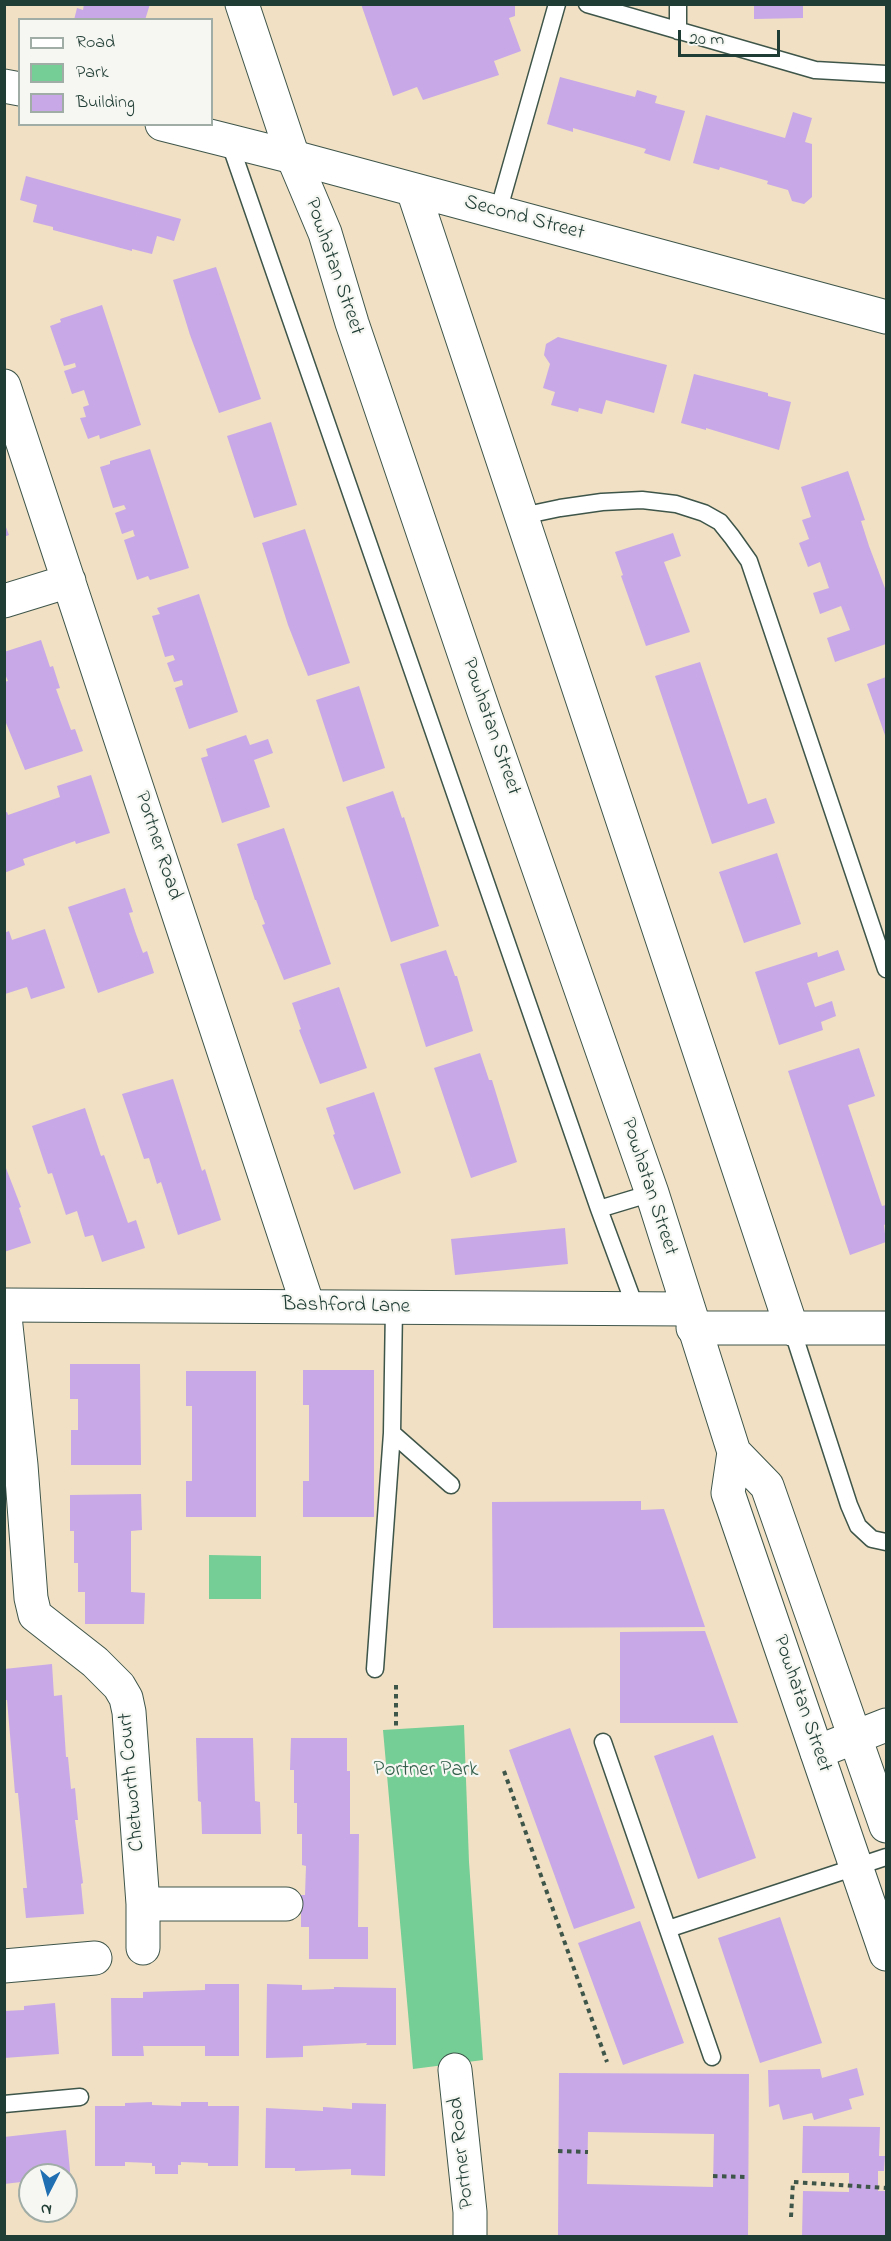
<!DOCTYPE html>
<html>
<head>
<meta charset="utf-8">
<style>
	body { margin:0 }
	#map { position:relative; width:891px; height:2241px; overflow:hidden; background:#f1e0c4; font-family:"Indie Flower",sans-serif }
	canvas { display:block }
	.frame { position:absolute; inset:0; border:6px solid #1f3d34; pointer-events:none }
	.legend { position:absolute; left:18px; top:18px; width:195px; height:108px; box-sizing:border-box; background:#f6f6f2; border:2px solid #a0aca6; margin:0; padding:8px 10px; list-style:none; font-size:18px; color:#1f3d34 }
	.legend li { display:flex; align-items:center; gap:12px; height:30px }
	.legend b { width:30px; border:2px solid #a0aca6 }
	.north { position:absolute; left:18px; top:2163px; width:60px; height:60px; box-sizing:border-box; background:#f6f6f2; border:2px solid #a0aca6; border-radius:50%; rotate:186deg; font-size:16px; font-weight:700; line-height:24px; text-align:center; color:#1f3d34 }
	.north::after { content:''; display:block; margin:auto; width:21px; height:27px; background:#1f6fb2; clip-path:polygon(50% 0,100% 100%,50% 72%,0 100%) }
	.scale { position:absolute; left:678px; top:30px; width:102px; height:27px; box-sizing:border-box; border:3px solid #1f3d34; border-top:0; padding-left:8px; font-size:18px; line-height:21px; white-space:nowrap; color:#1f3d34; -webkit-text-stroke:4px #f6f6f2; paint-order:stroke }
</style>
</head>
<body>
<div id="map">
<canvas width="891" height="2241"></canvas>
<div class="frame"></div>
<ul class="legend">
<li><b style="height:8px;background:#fff"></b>Road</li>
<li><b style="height:16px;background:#74ce95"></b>Park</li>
<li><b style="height:16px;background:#c8a8e7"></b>Building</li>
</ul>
<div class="north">N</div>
<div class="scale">20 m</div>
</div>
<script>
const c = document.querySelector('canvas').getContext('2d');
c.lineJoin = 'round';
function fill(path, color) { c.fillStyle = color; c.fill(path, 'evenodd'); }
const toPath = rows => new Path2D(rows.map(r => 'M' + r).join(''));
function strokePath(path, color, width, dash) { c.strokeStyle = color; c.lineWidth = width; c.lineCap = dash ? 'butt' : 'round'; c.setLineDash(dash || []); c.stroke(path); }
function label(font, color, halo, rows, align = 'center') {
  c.font = font + ' "Indie Flower",sans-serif'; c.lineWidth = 4.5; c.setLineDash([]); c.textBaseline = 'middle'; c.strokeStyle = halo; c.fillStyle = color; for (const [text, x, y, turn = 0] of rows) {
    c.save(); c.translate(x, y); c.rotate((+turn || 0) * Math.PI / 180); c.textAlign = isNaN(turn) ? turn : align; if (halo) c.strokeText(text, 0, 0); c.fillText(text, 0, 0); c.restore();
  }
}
const green = toPath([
	[209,1555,261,1556,261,1599,209,1599],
	[464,1725,469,1862,483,2060,413,2069,383,1730]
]);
const building = toPath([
	[84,4,150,4,145,20,74,20,77,8,83,10],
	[361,4,515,4,515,16,509,18,521,51,494,61,499,75,423,100,417,87,393,96],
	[754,4,803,4,803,18,754,19],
	[560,77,635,97,637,90,657,96,655,103,685,111,670,161,644,153,646,149,622,142,573,128,573,132,547,124],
	[793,112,812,118,805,142,812,144,812,197,804,204,792,201,788,190,767,184,768,181,720,167,719,170,693,163,706,115,785,138],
	[26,176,181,219,174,241,157,236,152,254,132,249,132,251,53,230,53,227,33,222,37,205,20,200],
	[216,267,261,399,219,413,190,335,173,280],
	[102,305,141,425,100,439,99,435,88,439,80,418,86,417,83,407,89,405,84,390,72,394,64,371,76,367,75,363,64,366,50,326,61,322,60,319],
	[558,337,667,365,654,413,606,400,602,414,579,408,578,412,551,405,555,392,543,388,550,364,544,355,546,344],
	[694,374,768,393,768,396,791,402,779,450,706,428,706,430,681,423],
	[271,422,297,505,254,518,227,436],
	[150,449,189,568,150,580,148,576,137,580,124,540,135,536,134,534,133,530,122,534,115,513,126,509,124,505,113,508,100,467,110,464,110,461],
	[848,471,865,520,861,521,869,546,886,591,886,644,835,662,827,638,850,630,841,606,820,614,813,593,829,588,820,562,808,567,799,543,809,539,802,520,811,517,801,487],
	[4,522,9,535,4,537],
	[305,529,350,663,308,676,288,625,262,543],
	[673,533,681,556,664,562,690,632,646,646,621,576,623,575,615,552],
	[199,594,238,712,189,729,175,688,183,685,182,680,174,682,167,663,175,660,173,655,165,657,152,616,160,614,157,608],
	[41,640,50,667,53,666,60,688,56,689,71,730,75,729,83,751,25,770,4,718,4,682,8,681,4,672,4,652],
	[700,662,748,804,766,798,775,823,712,844,655,676],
	[886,677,886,738,867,684],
	[359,686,385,768,343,782,316,700],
	[246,735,250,745,268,739,273,753,254,760,270,807,222,823,201,758,208,756,206,749],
	[91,775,110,833,76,844,75,841,23,859,25,865,4,873,4,813,7,812,8,815,60,797,57,786],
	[393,791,402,818,404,817,439,926,391,942,346,807],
	[284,828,331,964,284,980,262,925,265,924,256,900,255,900,237,844],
	[777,853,801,924,744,943,719,872],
	[125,888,133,912,129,913,136,934,143,953,147,951,154,973,98,993,68,907],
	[45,929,65,988,31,999,27,987,5,994,4,933,9,931,12,940],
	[446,950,455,976,457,976,473,1031,426,1047,400,964],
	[838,950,845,970,807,983,815,1007,832,1001,836,1016,821,1022,823,1030,779,1045,755,972,817,952,818,957],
	[339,987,367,1068,320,1084,299,1030,301,1029,292,1003],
	[859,1048,875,1096,848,1105,882,1206,886,1205,886,1224,884,1225,886,1242,850,1255,788,1071],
	[480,1053,489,1080,492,1080,517,1162,471,1178,434,1068],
	[173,1079,202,1171,205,1169,221,1220,178,1235,161,1182,157,1184,149,1158,144,1159,122,1094],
	[374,1092,401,1173,354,1190,333,1135,335,1134,326,1108],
	[85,1108,101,1156,104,1155,128,1223,136,1220,145,1248,102,1262,93,1235,85,1237,77,1211,66,1215,52,1173,48,1174,32,1126],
	[4,1163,21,1207,19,1208,31,1243,4,1252],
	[565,1228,568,1264,455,1275,451,1239],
	[70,1364,140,1364,141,1465,71,1465,71,1430,78,1430,78,1399,70,1399],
	[303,1370,374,1370,374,1517,303,1517,303,1481,309,1481,309,1405,303,1405],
	[186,1371,256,1371,256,1517,186,1517,186,1481,192,1481,192,1406,186,1406],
	[141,1494,142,1530,131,1531,131,1592,145,1593,144,1624,85,1624,85,1592,78,1592,78,1563,74,1563,74,1531,70,1531,70,1495],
	[641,1501,641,1510,664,1509,705,1627,493,1628,492,1502],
	[705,1631,738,1723,620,1723,620,1632],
	[52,1664,54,1696,62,1695,66,1757,68,1757,71,1789,75,1788,78,1820,75,1820,83,1883,81,1884,84,1914,26,1918,23,1888,27,1888,18,1793,15,1793,7,1700,4,1700,4,1669],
	[570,1728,635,1908,574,1929,509,1750],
	[713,1735,756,1858,698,1879,654,1756],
	[196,1738,253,1738,255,1801,260,1802,261,1834,202,1834,201,1802,198,1801],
	[291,1738,347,1738,347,1771,350,1771,350,1834,359,1834,358,1927,368,1927,368,1959,309,1959,309,1927,301,1927,301,1895,305,1895,306,1866,302,1865,302,1834,297,1834,297,1803,294,1803,294,1770,290,1770],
	[780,1917,822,2043,760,2063,718,1938],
	[640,1921,684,2043,623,2065,578,1943],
	[205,1984,239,1984,239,2056,205,2056,205,2046,143,2046,144,2056,112,2056,111,1998,143,1998,143,1992,205,1990],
	[267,1984,302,1985,302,1990,334,1989,334,1987,396,1988,396,2045,366,2045,367,2043,303,2046,303,2057,266,2058],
	[55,2003,59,2054,4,2058,4,2011,24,2010,24,2006],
	[857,2068,864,2095,849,2099,852,2109,814,2120,812,2113,783,2120,779,2104,769,2107,768,2070,820,2069,822,2078],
	[559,2073,749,2074,748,2236,558,2236],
	[588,2132,714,2134,713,2187,587,2184],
	[152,2102,152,2105,181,2106,181,2102,208,2102,208,2106,239,2106,238,2166,208,2166,208,2163,181,2162,181,2165,178,2165,178,2174,155,2174,155,2166,152,2166,152,2163,125,2162,125,2166,95,2166,95,2106,125,2106,125,2103],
	[352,2103,386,2104,385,2176,351,2175,351,2169,295,2171,295,2168,265,2168,266,2108,323,2111,323,2107,352,2109],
	[803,2126,880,2127,879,2156,885,2156,884,2171,878,2171,878,2191,886,2191,886,2236,802,2236,803,2191,849,2192,849,2173,802,2173],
	[66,2130,71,2181,66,2182,66,2175,30,2175,30,2181,4,2184,4,2137]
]);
const path = toPath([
	[396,1685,396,1729],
	[504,1771,607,2062],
	[558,2151,588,2152],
	[713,2176,748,2177],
	[791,2217,793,2182,886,2188]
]);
const lane = toPath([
	[587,4,815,70,886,74],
	[678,4,678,31],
	[229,141,599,1209,636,1309],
	[498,212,557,4],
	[522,516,560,508,602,502,642,500,676,504,704,513,720,522,732,537,749,561,886,969],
	[599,1209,652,1193],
	[394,1307,392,1433,451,1485],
	[792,1329,849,1505,858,1526,872,1539,886,1542],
	[375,1669,392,1433],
	[603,1742,712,2057],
	[668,1929,886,1857],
	[4,2104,80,2097]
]);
const street = toPath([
	[4,86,20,89],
	[162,124,293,157,886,317],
	[413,190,792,1329],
	[4,386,308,1306],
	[4,601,69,581],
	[4,1307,21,1465,31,1598,35,1615,95,1662,119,1686,126,1698,129,1712,143,1904,286,1904],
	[693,1328,886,1328],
	[817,1752,886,1725],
	[143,1948,143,1904],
	[4,1966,95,1958],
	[455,2070,470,2212,470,2236]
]);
const secondary = toPath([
	[242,4,293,157,325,233,352,323,484,712,652,1193,734,1452,767,1486,886,1826],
	[4,1305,687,1309],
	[734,1452,728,1493,886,1954]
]);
const streetNames = [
	["Second Street",524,219,15],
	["Powhatan Street",333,267,71],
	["Powhatan Street",490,727,71],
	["Portner Road",157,846,72],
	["Powhatan Street",648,1187,72],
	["Bashford Lane",346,1307,1],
	["Powhatan Street",801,1704,71],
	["Chetworth Court",133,1782,-95],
	["Portner Road",463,2153,-96]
];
const parkNames = [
	["Portner Park",426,1772]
];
fill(green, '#74ce95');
fill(building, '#c8a8e7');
strokePath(lane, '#3e554a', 19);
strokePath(street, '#3e554a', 35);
strokePath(secondary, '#3e554a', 35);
strokePath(path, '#3e554a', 4, [4.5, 4.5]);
strokePath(lane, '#fff', 16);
strokePath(street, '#fff', 33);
strokePath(secondary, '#fff', 33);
label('21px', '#1f3d34', '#f6f6f2', streetNames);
label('21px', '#34614c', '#f6f6f2', parkNames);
</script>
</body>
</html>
